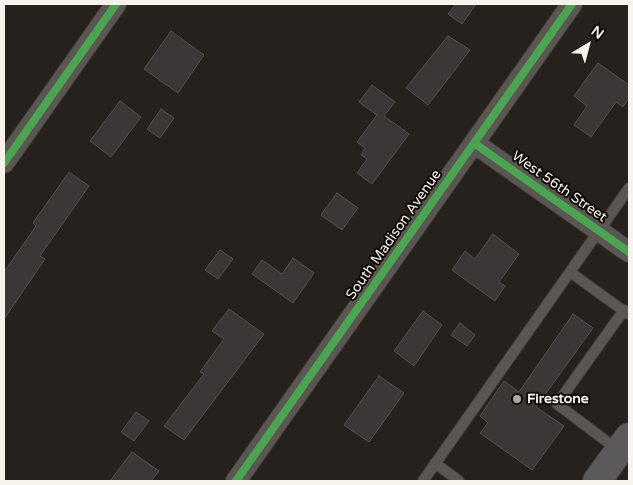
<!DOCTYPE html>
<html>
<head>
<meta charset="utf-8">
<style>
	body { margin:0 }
	#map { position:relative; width:633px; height:485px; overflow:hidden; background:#26211c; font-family:"Varela Round",sans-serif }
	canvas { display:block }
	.frame { position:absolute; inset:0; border:5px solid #f8f2ec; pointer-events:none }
	.north { position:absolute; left:563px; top:20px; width:50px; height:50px; -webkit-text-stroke:4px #100c08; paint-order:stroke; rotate:37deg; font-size:14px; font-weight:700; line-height:20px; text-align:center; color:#f8f2ec }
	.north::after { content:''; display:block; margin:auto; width:18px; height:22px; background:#f8f2ec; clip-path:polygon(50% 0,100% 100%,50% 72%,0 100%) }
</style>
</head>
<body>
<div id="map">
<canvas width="633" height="485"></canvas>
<div class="frame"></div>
<div class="north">N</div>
</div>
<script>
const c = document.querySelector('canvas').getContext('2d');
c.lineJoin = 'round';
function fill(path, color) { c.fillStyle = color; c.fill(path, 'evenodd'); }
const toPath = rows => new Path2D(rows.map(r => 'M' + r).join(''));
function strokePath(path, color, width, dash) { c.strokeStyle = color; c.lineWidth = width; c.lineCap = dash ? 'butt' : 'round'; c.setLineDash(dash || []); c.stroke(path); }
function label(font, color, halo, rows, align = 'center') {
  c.font = font + ' "Varela Round",sans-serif'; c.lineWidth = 4; c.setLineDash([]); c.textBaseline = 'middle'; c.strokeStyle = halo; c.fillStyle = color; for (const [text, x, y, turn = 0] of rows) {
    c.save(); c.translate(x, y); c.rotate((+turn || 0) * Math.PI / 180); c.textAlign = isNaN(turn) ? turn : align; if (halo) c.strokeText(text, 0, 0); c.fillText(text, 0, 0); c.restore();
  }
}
const building = toPath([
	[456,4,476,4,462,24,448,14,456,4],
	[171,31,204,55,178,93,144,69,171,31],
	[448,36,470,50,428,105,406,88,448,36],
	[598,63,629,85,629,98,623,107,616,102,591,137,574,125,587,106,574,96,598,63],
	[372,85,395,102,384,116,409,134,372,184,357,173,367,159,361,155,365,148,357,142,377,115,359,102,372,85],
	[120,101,141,117,111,157,90,141,120,101],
	[161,109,174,118,160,138,147,129,161,109],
	[69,172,89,186,40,256,45,259,4,319,4,272,36,226,33,223,69,172],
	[337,193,358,208,342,230,321,215,337,193],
	[493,234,519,254,499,282,505,286,495,301,452,270,465,251,475,259,493,234],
	[220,250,233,259,218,279,205,270,220,250],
	[293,258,314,273,293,303,252,274,262,260,282,274,293,258],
	[229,309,264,334,184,440,164,426,204,374,200,372,224,339,212,331,229,309],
	[423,311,442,325,414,366,394,351,423,311],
	[573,314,593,328,536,407,564,426,532,470,480,433,488,423,480,416,504,381,519,392,573,314],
	[460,323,475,335,467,346,451,335,460,323],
	[379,376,404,393,369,442,344,425,379,376],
	[136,412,149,421,134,441,121,432,136,412],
	[132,452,159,471,151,481,110,481,132,452]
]);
const lane = toPath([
	[570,272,628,314],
	[618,450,557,404,624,310],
	[435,463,459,481],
	[423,481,629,188]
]);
const street = toPath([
	[474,143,629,252],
	[4,163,116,4],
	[236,481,572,4]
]);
const primary = toPath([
	[597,481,629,437]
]);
const cycleway = toPath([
	[474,143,629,252],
	[4,163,116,4],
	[236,481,572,4]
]);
const markers = [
	[517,399,5,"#aea9a3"]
];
const streetNames = [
	["West 56th Street",559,187,35],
	["South Madison Avenue",394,235,-55]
];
const poiNames = [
	["Firestone",527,399]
];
fill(building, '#3a3736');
strokePath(building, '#545050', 1);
strokePath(lane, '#413d39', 12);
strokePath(street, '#413d39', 22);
strokePath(primary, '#413d39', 30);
strokePath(lane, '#5a5753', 10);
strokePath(street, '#5a5753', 20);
strokePath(primary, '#5c595d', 28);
strokePath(cycleway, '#4ca352', 8);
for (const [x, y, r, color] of markers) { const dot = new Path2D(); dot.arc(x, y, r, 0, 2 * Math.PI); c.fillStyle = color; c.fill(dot); strokePath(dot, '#100c08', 2); }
label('14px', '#f8f2ec', '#100c08', streetNames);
label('bold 14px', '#f8f2ec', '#100c08', poiNames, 'left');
</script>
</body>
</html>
